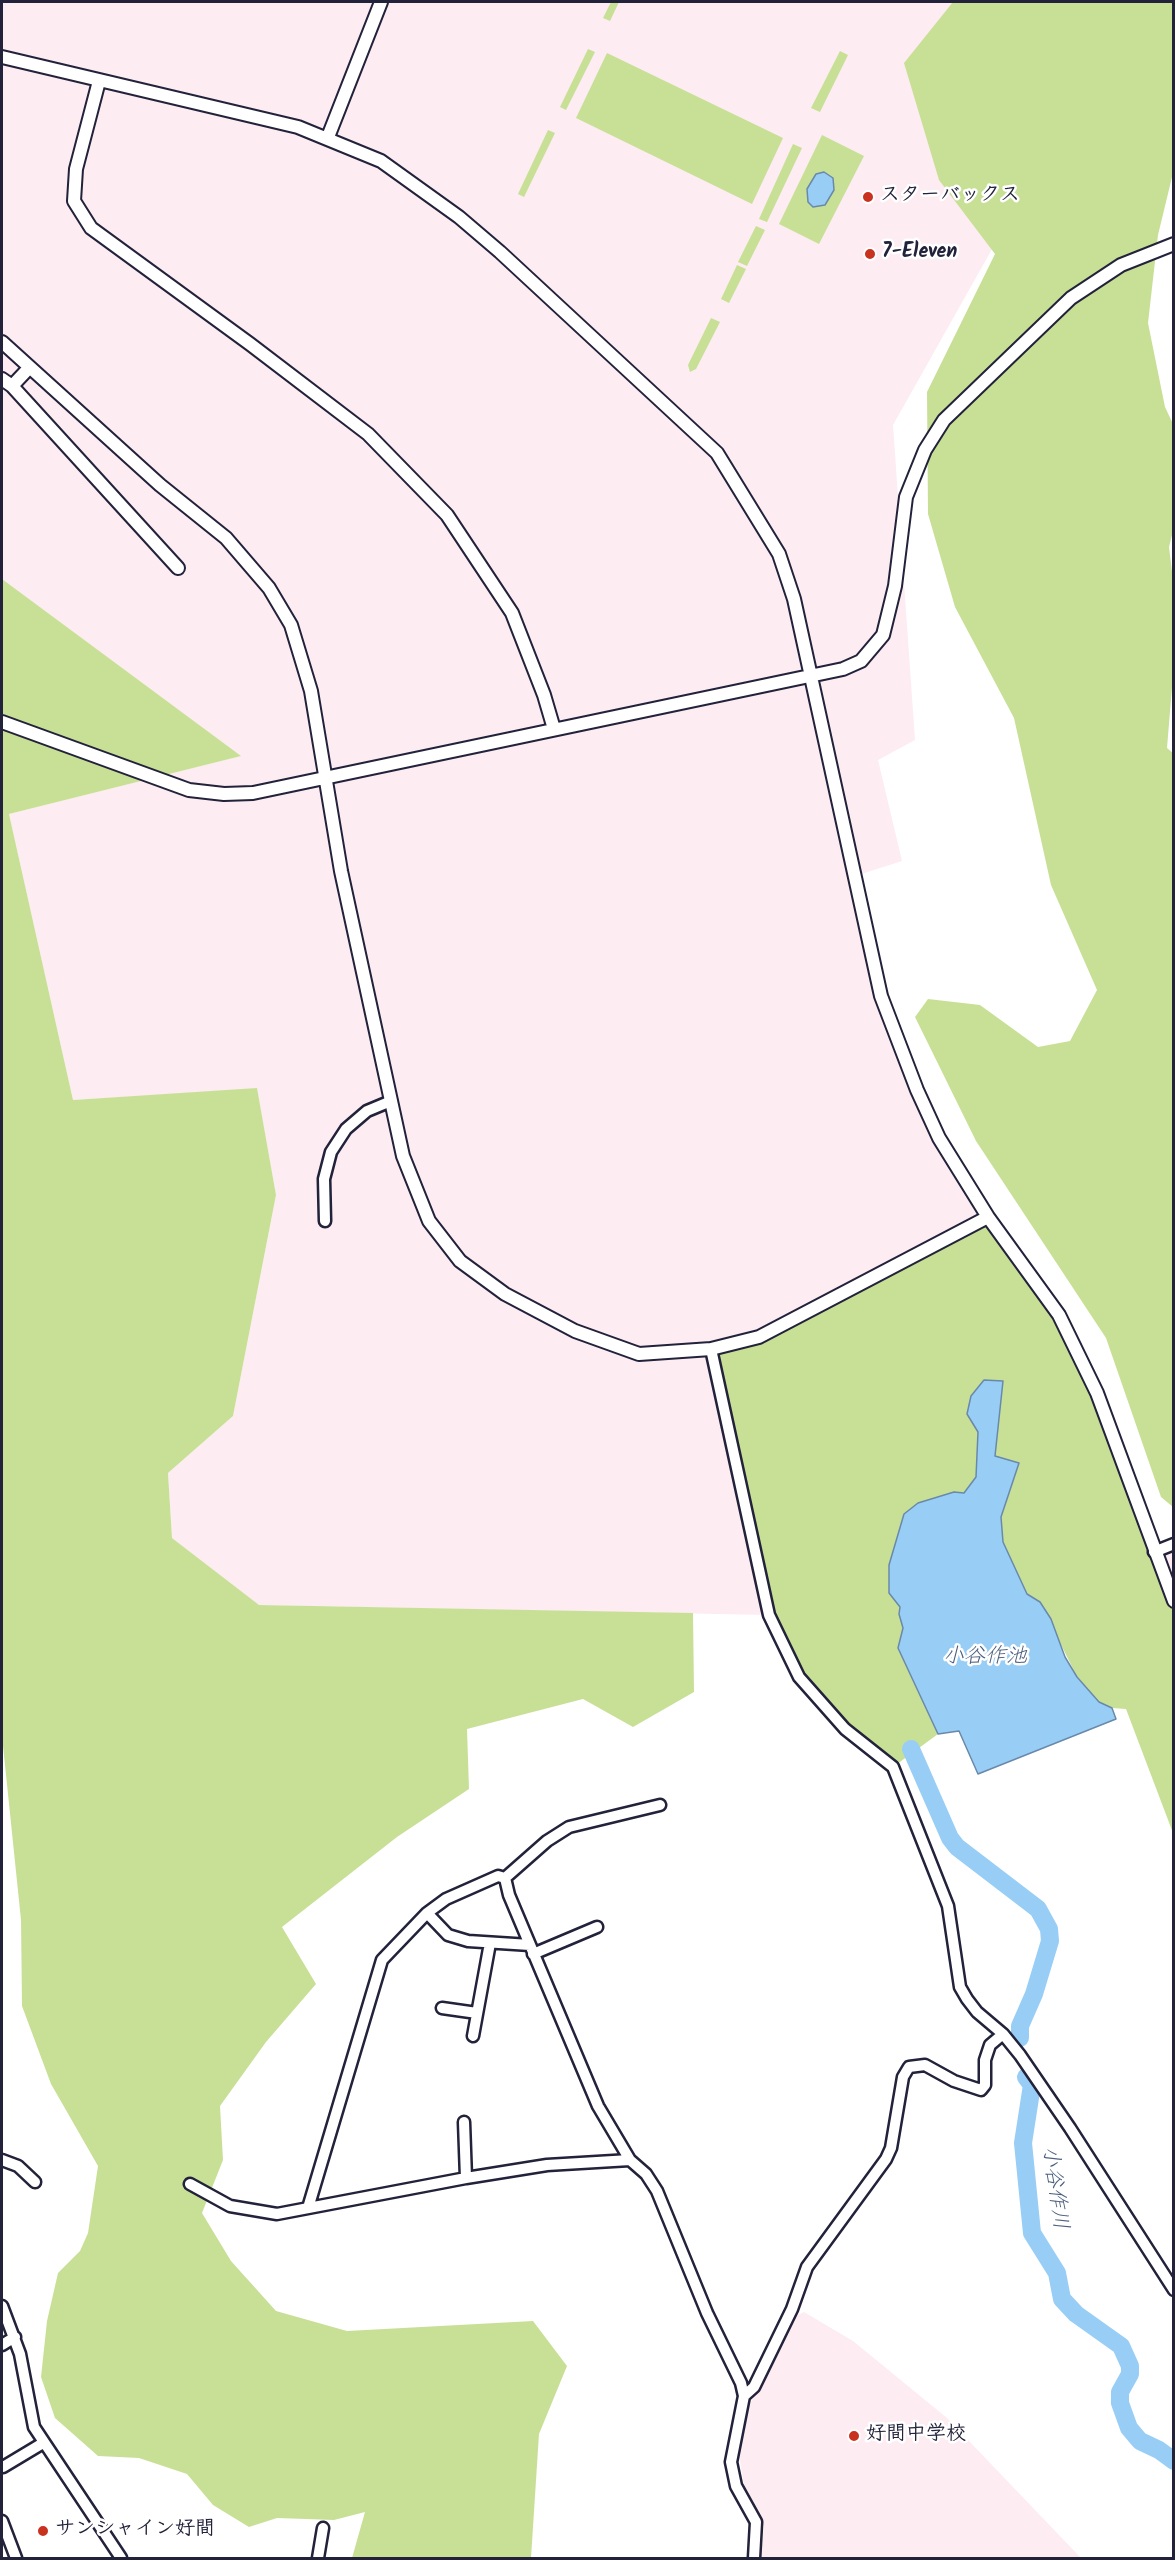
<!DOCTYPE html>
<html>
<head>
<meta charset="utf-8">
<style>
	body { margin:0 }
	#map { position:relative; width:1175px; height:2560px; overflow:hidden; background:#fff; font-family:Kalam,sans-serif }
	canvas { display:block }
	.frame { position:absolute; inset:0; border:3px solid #22223b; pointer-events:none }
</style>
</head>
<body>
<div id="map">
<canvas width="1175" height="2560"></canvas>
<div class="frame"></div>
</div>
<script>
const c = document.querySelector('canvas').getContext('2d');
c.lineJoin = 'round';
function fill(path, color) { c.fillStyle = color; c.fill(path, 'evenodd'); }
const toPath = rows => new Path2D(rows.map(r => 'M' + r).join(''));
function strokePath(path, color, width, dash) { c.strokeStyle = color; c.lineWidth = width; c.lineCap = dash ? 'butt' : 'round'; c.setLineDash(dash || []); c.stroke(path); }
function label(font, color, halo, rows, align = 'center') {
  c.font = font + ' Kalam,"Klee One",sans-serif'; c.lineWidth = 5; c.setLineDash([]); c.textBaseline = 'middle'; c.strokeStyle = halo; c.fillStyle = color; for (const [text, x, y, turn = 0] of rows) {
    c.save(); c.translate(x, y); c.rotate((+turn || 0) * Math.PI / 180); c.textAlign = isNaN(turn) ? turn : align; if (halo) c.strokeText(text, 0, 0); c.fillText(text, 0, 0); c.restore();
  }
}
const built = toPath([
	[2,2,968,2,1014,210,893,425,915,740,878,760,902,861,855,876,917,1090,988,1217,769,1615,258,1605,172,1538,168,1473,233,1416,276,1195,257,1089,73,1100,9,814,240,756,2,579],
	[1173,1544,1173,1601,1154,1552],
	[804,2312,853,2341,947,2418,1081,2558,760,2558,764,2526,744,2485,739,2455,750,2404,792,2318]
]);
const green = toPath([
	[611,2,619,2,610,21,603,18],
	[953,2,1173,2,1173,173,1158,235,1148,323,1165,407,1174,426,1174,527,1169,547,1174,588,1174,663,1167,748,1174,754,1173,1507,1161,1497,1106,1338,976,1141,915,1017,928,999,980,1005,1038,1047,1070,1041,1097,990,1051,885,1014,718,955,607,928,514,927,392,995,254,939,180,904,63],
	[588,49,595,52,566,110,560,107],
	[840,51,848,55,820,112,811,108],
	[607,53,783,138,752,204,576,118],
	[548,130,555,133,524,197,518,194],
	[822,135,864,156,819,244,779,224],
	[793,144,802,148,767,222,759,219],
	[756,226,765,230,747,266,738,262],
	[737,265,746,269,729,303,721,299],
	[711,318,720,322,696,369,690,372,688,365],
	[2,579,241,756,9,814,73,1100,257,1088,276,1195,233,1416,168,1473,172,1538,259,1605,693,1613,694,1692,633,1727,583,1699,467,1729,469,1789,397,1837,282,1927,316,1984,266,2042,220,2106,223,2160,202,2213,231,2261,276,2311,347,2331,533,2321,567,2366,539,2434,531,2558,352,2558,365,2512,334,2520,277,2518,249,2527,213,2505,187,2474,139,2458,98,2456,55,2418,41,2377,47,2321,58,2273,80,2251,88,2233,98,2166,51,2084,22,2006,21,1920,2,1736],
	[988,1217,1059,1315,1097,1393,1173,1601,1173,1833,1126,1709,1112,1708,1099,1702,1077,1677,1040,1602,1027,1594,1003,1542,1001,1517,1018,1463,995,1457,1002,1382,967,1414,978,1432,976,1477,964,1493,954,1492,899,1614,903,1629,898,1648,938,1734,893,1767,845,1729,799,1677,769,1615,711,1349,759,1337]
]);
const water = toPath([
	[824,172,833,178,834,190,825,205,813,207,808,202,807,189,816,174,824,172],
	[984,1380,1003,1381,995,1456,1019,1463,1001,1517,1003,1542,1027,1594,1040,1602,1051,1619,1065,1657,1077,1677,1099,1702,1112,1708,1116,1719,978,1774,959,1731,938,1734,898,1648,903,1628,899,1614,900,1607,889,1593,889,1565,904,1514,918,1503,954,1492,964,1493,976,1477,978,1432,967,1414,971,1396,984,1380]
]);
const river = toPath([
	[911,1749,950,1838,957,1847,1038,1909,1049,1929,1050,1941,1034,1994,1020,2026,1020,2038],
	[1026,2077,1032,2085,1023,2143,1032,2233,1057,2273,1062,2299,1076,2314,1121,2346,1130,2366,1130,2374,1120,2392,1120,2403,1129,2428,1140,2441,1159,2450,1174,2461]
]);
const minor = toPath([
	[325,1221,324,1179,331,1152,346,1129,367,1111,391,1101],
	[711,1349,769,1615,799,1677,845,1729,893,1767,948,1906,960,1987,967,1999,977,2012,1003,2034,1020,2055,1070,2128,1174,2290],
	[1154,1552,1174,1544],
	[660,1805,569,1827,547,1841,505,1878,509,1895,598,2106,630,2160,646,2174,657,2191,707,2313,741,2383,744,2396,731,2462,736,2486,756,2522,754,2558],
	[427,1913,448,1935,468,1941,530,1945],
	[533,1954,597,1927],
	[442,2008,477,2013],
	[473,2036,490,1943],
	[464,2122,466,2178],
	[2,2160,18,2166,35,2182],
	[190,2184,230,2206,277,2214,466,2178,547,2165,630,2160],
	[308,2208,382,1960,427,1913,446,1899,498,1876,505,1878],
	[2,2306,20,2354,34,2427,121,2558],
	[2,2345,15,2337],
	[744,2396,754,2387,792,2309,807,2267,886,2159,891,2148,903,2077,909,2067,925,2065,954,2081,981,2090,985,2085,985,2060,990,2045,1003,2034],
	[3,2467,43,2443],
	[2,2521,16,2558],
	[318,2558,323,2528]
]);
const tertiary = toPath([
	[2,57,298,127,381,161,459,217,500,252,717,453,779,554,794,599,881,996,917,1090,939,1138,988,1217,1059,1315,1097,1393,1174,1601],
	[99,81,76,169,74,201,91,228,250,344,368,434,447,515,512,613,544,695,554,729],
	[328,137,381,2],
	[2,342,160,485,226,538,269,588,291,625,311,691,341,871,403,1156,429,1221,460,1261,505,1294,575,1331,639,1354,711,1349,759,1337,988,1217],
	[2,379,12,386,178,568],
	[12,386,29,368],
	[2,722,189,790,224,794,253,793,843,669,861,661,883,635,895,586,906,497,925,450,944,420,1071,298,1121,265,1174,244]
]);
const markers = [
	[868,197,6,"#c8321e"],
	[870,254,6,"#c8321e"],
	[854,2436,6,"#c8321e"],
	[43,2531,6,"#c8321e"]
];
const poiNames = [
	["スターバックス",880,197],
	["7-Eleven",882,254],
	["好間中学校",866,2436],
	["サンシャイン好間",55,2531]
];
const waterNames = [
	["小谷作池",985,1658],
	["小谷作川",1053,2188,82]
];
fill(built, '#fdecf1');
fill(green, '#c8e096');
fill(water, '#98cef6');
strokePath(water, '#6989ab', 1.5);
strokePath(river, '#98cef6', 18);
strokePath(minor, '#22223b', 15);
strokePath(tertiary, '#22223b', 16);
strokePath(minor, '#fff', 10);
strokePath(tertiary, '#fff', 12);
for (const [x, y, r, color] of markers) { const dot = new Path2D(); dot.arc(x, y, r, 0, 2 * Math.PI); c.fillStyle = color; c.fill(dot); strokePath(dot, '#fff', 2); }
label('bold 20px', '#22223b', '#fff', poiNames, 'left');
label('italic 21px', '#4b5e7c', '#fff', waterNames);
</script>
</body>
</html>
